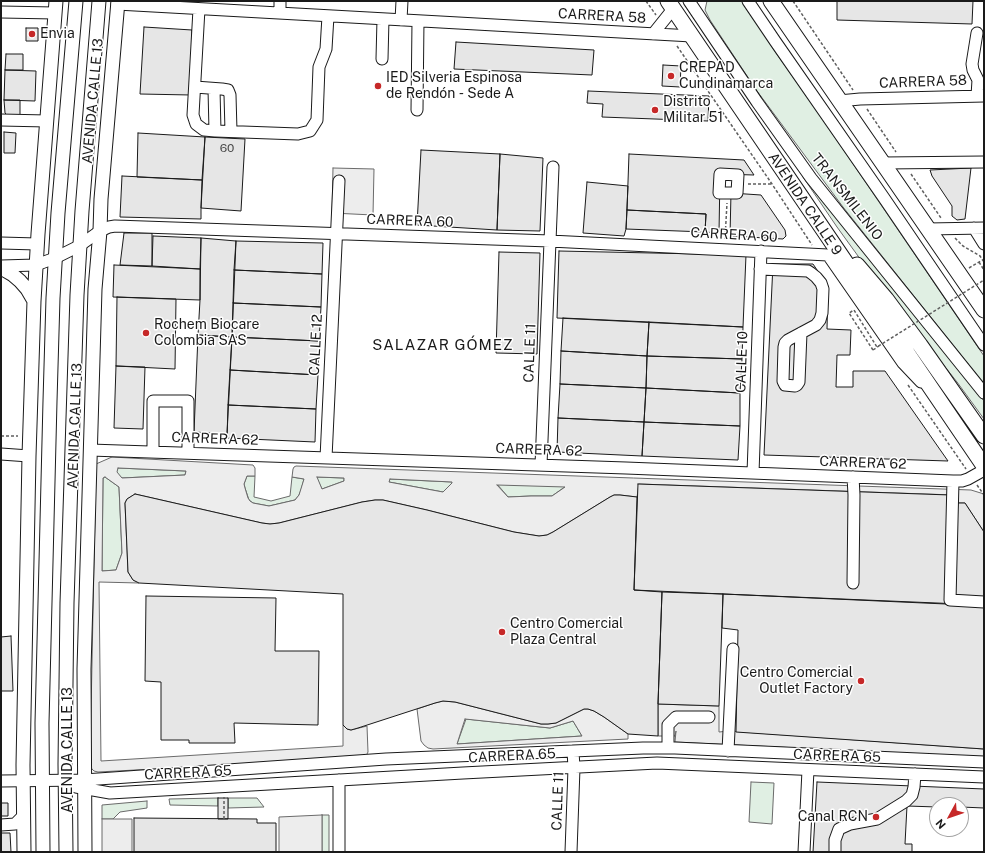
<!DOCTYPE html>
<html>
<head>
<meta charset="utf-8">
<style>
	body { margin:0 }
	#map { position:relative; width:985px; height:853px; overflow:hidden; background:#fff; font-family:"Public Sans",sans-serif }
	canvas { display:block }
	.frame { position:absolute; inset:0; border:2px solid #1a1a1a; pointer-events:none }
	.north { position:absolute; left:929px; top:797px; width:40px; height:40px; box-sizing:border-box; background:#fff; border:1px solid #a3a3a3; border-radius:50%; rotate:230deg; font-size:11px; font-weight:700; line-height:16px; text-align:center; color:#1a1a1a }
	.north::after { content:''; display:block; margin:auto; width:14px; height:18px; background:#c62828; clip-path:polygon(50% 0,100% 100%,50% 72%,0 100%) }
</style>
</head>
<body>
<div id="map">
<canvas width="985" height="853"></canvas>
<div class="frame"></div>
<div class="north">N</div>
</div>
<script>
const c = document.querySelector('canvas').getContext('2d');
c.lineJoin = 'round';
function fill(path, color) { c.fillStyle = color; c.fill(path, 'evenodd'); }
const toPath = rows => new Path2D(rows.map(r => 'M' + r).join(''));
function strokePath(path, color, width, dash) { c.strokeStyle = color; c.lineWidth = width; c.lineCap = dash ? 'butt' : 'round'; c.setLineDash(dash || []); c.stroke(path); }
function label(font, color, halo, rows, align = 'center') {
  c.font = font + ' "Public Sans",sans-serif'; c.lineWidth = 3; c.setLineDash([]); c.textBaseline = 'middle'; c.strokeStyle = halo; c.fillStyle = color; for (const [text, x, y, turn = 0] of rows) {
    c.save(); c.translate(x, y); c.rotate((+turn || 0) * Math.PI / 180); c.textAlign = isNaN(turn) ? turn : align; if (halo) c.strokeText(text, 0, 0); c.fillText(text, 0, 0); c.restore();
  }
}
const green = toPath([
	[707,1,742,1,776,53,817,111,984,356,984,384,843,207,757,91,710,20,705,10,707,1],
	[803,177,984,401,984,419,957,382,866,267,837,227,803,177],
	[118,468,186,471,185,475,122,478,116,472,118,468],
	[247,476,255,476,254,497,271,501,290,496,292,477,304,479,301,490,299,495,295,500,269,506,253,503,249,500,245,488,244,484,247,476],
	[105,477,119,487,122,553,116,570,102,571,103,478,105,477],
	[316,477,344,478,344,481,322,489,316,477],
	[389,479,453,482,443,492,389,482,389,479],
	[497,484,566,486,552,496,531,496,508,497,497,484],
	[466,719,550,728,573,721,582,736,457,744,466,719],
	[751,782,774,783,772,824,749,822,751,782],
	[218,798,218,806,170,805,169,799,218,798],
	[228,798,257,798,264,807,228,808,228,798],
	[147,801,147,808,120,812,113,819,102,819,102,805,147,801],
	[322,815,329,815,329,852,322,852,322,815]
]);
const parking = toPath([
	[333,168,374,169,373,215,332,213,333,168],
	[112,457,253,465,255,468,255,476,247,476,244,484,245,488,248,498,250,501,253,503,269,506,295,500,299,495,304,479,292,477,293,469,294,467,296,466,971,490,984,494,984,532,965,503,954,503,954,495,639,484,637,497,620,495,614,495,610,497,553,532,547,535,539,536,514,532,427,510,383,500,375,500,362,502,279,523,270,524,262,523,135,494,127,499,125,503,128,572,133,580,139,583,99,582,101,761,343,746,343,725,347,729,351,730,367,726,368,752,367,754,364,757,359,758,98,772,94,771,92,769,90,766,90,761,96,464,112,457],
	[118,468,186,471,185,475,122,478,117,472,118,468],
	[105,477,119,487,122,553,116,570,102,571,103,478,105,477],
	[317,477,344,478,344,481,322,489,317,477],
	[390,479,452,482,452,483,443,492,389,482,390,479],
	[497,485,565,487,552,496,531,496,508,497,497,485],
	[443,701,455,702,541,724,548,724,556,723,584,709,588,709,594,711,604,717,628,734,628,739,433,749,428,748,424,745,421,741,417,709,435,703,443,701],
	[465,719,550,728,573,721,582,736,457,744,465,719],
	[658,704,719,706,719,732,729,731,984,749,984,757,675,742,676,731,675,736,658,736,658,704],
	[322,815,322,852,279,852,279,817,322,815],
	[102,819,132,819,132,852,102,852,102,819]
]);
const building = toPath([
	[837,1,973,1,972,24,837,20,837,1],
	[144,27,192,30,191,95,140,94,144,27],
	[26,28,38,28,38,41,26,41,26,28],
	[456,42,594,50,592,75,454,69,456,42],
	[6,54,23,54,23,70,5,70,6,54],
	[663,65,681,66,680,87,662,86,663,65],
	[5,70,36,71,35,101,4,100,5,70],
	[588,91,709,96,708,121,602,117,603,104,587,103,588,91],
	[4,100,20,100,20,116,7,115,5,113,4,100],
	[4,132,16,133,15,153,4,153,4,132],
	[138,133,205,137,202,180,137,177,138,133],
	[205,137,245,139,241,211,201,208,205,137],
	[421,150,500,154,497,230,417,225,421,150],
	[500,154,543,158,540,231,497,230,500,154],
	[629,154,744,160,754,175,720,174,719,233,705,232,706,214,627,210,629,154],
	[971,168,965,219,957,220,952,216,952,206,932,176,930,170,971,168],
	[122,176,202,180,201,208,201,219,120,217,122,176],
	[587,182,628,186,626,229,624,236,583,233,587,182],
	[731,193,761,195,785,230,786,236,783,239,730,236,731,193],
	[627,210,706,214,705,232,626,229,627,210],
	[124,233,152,233,152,266,120,265,124,233],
	[153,236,201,238,200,269,152,266,153,236],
	[201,238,236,241,232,337,198,335,200,300,201,238],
	[236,241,323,243,322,274,234,270,236,241],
	[559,251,746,255,743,327,557,318,559,251],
	[499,252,540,253,537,354,496,353,499,252],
	[773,264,813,264,828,286,827,329,851,330,850,355,837,355,836,387,853,387,853,371,885,371,948,461,764,455,773,264],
	[114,265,200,269,200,300,113,297,114,265],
	[234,270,322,274,321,307,233,303,234,270],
	[117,297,176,299,175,369,116,366,117,297],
	[233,303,321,307,319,341,232,337,233,303],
	[563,318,649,322,647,356,561,351,563,318],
	[649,322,743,327,742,359,647,356,649,322],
	[198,335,232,337,227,434,194,432,198,335],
	[232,337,319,341,318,375,230,370,232,337],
	[561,351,647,356,646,388,560,384,561,351],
	[647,356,742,359,740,393,646,388,647,356],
	[116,366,145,367,143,429,114,428,116,366],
	[230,370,318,375,316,409,228,405,230,370],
	[560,384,646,388,644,422,558,418,560,384],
	[646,388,740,393,740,426,644,422,646,388],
	[228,405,316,409,315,442,227,438,228,405],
	[558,418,644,422,642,456,557,452,558,418],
	[644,422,740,426,738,460,642,456,644,422],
	[638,484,950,495,946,604,634,590,638,484],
	[135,494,262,523,270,524,279,523,362,502,375,500,383,500,427,510,514,532,539,536,547,535,553,532,610,497,614,495,620,495,637,497,634,590,662,592,658,704,658,736,628,734,604,717,594,711,588,709,584,709,556,723,548,724,541,724,455,702,443,701,435,703,358,728,351,730,347,729,343,725,343,594,139,583,133,580,128,572,125,503,127,499,135,494],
	[954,503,965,503,984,532,984,599,954,597,954,503],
	[662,592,723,594,719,706,658,704,662,592],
	[723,594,984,605,984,749,736,732,738,630,722,628,723,594],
	[146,596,276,598,275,651,319,651,318,725,234,723,235,743,189,743,189,740,161,740,161,682,145,681,146,596],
	[11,636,13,691,1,691,1,637,11,636],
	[817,782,984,789,984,852,813,852,817,782],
	[937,805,961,805,961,829,937,829,937,805],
	[218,798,228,798,228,819,218,819,218,798],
	[1,803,8,803,8,816,1,816,1,803],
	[907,806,937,807,937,829,961,829,961,807,984,808,984,852,912,852,912,844,905,844,907,806],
	[134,818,257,819,257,823,276,823,276,852,134,852,134,818],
	[1,833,10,833,11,852,1,852,1,833]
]);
const path = toPath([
	[646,1,656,15],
	[793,1,853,90],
	[677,46,772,184,812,245],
	[867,109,896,152],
	[911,174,941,218],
	[748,184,772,184],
	[955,238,963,246,980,256,984,262],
	[725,239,727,203],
	[979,262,984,270],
	[969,268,984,259],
	[873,350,879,346],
	[908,385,966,469],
	[1,436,18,436],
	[977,485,984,495],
	[224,819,224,797]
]);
const minor = toPath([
	[280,1,280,13],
	[689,1,757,102,811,178,984,393],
	[748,1,775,41,884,198,984,345],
	[117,4,692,36],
	[199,9,193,115,196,124,204,130,215,131,298,134,310,131,317,120,319,67,326,49,328,16],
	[1,12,55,13],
	[401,20,402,1],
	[977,33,972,64,973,70,978,80,977,96],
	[653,34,673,9],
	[382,59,383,19],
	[195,87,222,89,228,90,230,95,231,131],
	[214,89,215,131],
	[839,101,860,99,984,96],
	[417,110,418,21],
	[1,120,47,121],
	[883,163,984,162],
	[720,174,738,175,737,193,719,193,720,174],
	[974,228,984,244],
	[928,229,984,228],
	[1,243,37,244],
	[1,266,36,265,55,258,79,246,100,231,109,227,115,226,550,241,828,255,903,363,921,382],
	[760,269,808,271,811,273,816,277,821,283,823,289,822,313,820,320,816,325,788,340,785,343,784,347,783,381,785,385,795,386,797,385,799,382,801,333],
	[90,450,626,468,953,481,962,481,968,479,984,470],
	[153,452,153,401,188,401,188,453],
	[1,454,29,456],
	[326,458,339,181],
	[541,465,553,167],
	[753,473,761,251],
	[853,477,854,495,853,583],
	[953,481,950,600,984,602],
	[668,748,668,725,676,717,709,717],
	[728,751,733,649],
	[339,780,339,852],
	[1,781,84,780,386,759,643,748,675,748,984,762],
	[76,787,110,793,463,773,657,763,984,777],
	[1,825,15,824,24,815],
	[571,852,574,768,573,751],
	[804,852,808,770],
	[835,852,835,840,839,829,850,824,877,819,906,801,912,795,914,787,915,774]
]);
const major = toPath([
	[1,268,13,275,20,281,27,289,34,301],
	[24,852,23,765,29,456,34,301,38,234,56,1],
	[43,852,42,723,50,401,53,298,58,213,76,1],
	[66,852,65,764,67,603,77,295,82,211,99,1],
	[85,852,84,669,95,289,100,231,101,199,118,1]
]);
const highway = toPath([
	[668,1,984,466],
	[771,1,984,310],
	[857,265,886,299,920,345,984,436]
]);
const pathBridge = toPath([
	[873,350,849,313,854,310,877,347,984,280]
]);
const markers = [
	[32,34,4,"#c62828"],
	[671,76,4,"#c62828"],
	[378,86,4,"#c62828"],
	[655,110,4,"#c62828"],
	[146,333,4,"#c62828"],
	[502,632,4,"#c62828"],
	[861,681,4,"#c62828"],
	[876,817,4,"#c62828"]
];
const numberNames = [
	["60",227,148]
];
const streetNames = [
	["CARRERA 58",602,16,3],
	["CARRERA 58",923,82,-2],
	["AVENIDA CALLE 13",93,101,-85],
	["TRANSMILENIO",847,197,52],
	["AVENIDA CALLE 9",805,204,56],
	["CARRERA 60",410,221,2],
	["CARRERA 60",734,235,3],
	["CALLE 12",316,345,-87],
	["CALLE 11",530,353,-88],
	["CALLE 10",742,362,-88],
	["AVENIDA CALLE 13",75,426,-88],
	["CARRERA 62",215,439,2],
	["CARRERA 62",539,450,2],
	["CARRERA 62",863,463,2],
	["AVENIDA CALLE 13",68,750,-90],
	["CARRERA 65",512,756,-3],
	["CARRERA 65",837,756,2],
	["CARRERA 65",188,773,-3],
	["CALLE 11",558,801,-88]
];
const poiNames = [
	["Envia",40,34],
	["CREPAD",679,68],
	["Cundinamarca",679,84],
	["IED Silveria Espinosa",386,78],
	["de Rendón - Sede A",386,94],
	["Distrito",663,102],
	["Militar 51",663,118],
	["Rochem Biocare",154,325],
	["Colombia SAS",154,341],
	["Centro Comercial",510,624],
	["Plaza Central",510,640],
	["Centro Comercial",853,673,"right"],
	["Outlet Factory",853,689,"right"],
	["Canal RCN",868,817,"right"]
];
const neighbourhoodNames = [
	["SALAZAR GÓMEZ",443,345]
];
fill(green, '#e0efe3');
strokePath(green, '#6a6a6a', 1);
fill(parking, '#ededed');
strokePath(parking, '#6a6a6a', 1);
fill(building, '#e6e6e6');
strokePath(building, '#1a1a1a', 1);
strokePath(minor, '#1a1a1a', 13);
strokePath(major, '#1a1a1a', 15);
strokePath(highway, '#1a1a1a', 17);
strokePath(path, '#5f5f5f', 1.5, [3, 2]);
strokePath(minor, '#fff', 11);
strokePath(major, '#fff', 13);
strokePath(highway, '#fff', 15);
strokePath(pathBridge, '#5f5f5f', 1.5, [3, 2]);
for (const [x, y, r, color] of markers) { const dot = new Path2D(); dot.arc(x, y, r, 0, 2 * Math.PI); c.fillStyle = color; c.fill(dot); strokePath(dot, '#fff', 1.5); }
label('12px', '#4d4d4d', null, numberNames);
label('14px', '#1a1a1a', '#fff', streetNames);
label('14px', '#1a1a1a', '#fff', poiNames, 'left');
c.letterSpacing = '1px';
label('15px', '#1a1a1a', '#fff', neighbourhoodNames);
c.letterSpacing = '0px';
</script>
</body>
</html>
